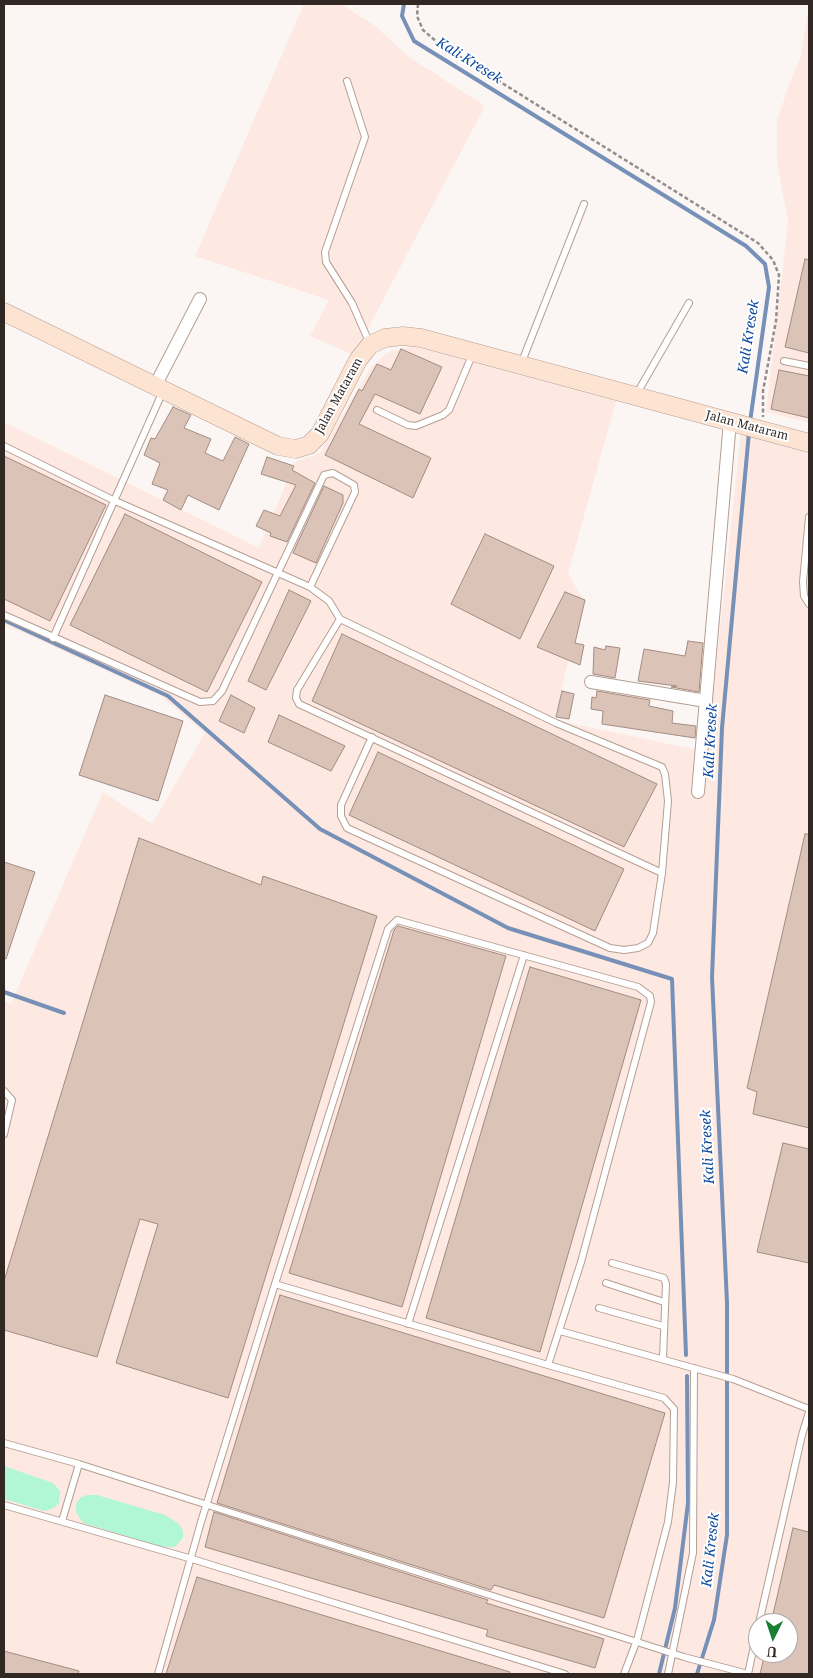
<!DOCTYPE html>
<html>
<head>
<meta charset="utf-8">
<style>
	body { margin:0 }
	#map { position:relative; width:813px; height:1678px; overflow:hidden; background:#fbf6f4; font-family:"Noto Serif",serif }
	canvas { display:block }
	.frame { position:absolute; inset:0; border:5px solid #312824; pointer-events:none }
	.north { position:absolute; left:748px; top:1613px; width:50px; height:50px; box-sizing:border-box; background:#fff; border:1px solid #ada9a7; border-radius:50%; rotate:184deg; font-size:14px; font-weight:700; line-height:20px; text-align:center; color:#312824 }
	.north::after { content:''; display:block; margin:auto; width:18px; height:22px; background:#187f34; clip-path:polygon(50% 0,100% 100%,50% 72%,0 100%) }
</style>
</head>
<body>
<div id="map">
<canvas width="813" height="1678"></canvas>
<div class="frame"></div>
<div class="north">U</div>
</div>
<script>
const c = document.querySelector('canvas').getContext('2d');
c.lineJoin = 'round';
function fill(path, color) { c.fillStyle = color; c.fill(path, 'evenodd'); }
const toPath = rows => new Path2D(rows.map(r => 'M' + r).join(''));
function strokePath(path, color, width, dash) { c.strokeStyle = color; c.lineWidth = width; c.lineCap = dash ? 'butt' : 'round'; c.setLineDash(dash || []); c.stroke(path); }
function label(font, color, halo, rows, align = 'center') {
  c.font = font + ' "Noto Serif",serif'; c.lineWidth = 4; c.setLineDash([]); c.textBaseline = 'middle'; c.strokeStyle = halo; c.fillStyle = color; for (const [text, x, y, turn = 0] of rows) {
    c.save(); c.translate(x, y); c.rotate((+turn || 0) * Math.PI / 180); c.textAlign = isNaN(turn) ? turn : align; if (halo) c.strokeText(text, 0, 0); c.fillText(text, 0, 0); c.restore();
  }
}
const industrial = toPath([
	[304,4,341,4,374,25,409,57,485,106,354,355,310,336,329,300,195,256],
	[809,6,809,423,766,412,788,221,777,162,777,121,790,82,801,56],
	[413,346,616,401,568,574,582,597,555,720,707,752,741,431,809,449,809,1674,4,1674,4,1001,11,1004,103,792,152,824,205,733,161,696,4,624,4,422,259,548,295,462,320,453,371,367,390,351],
	[758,1623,788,1623,788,1653,758,1653]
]);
const green = toPath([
	[4,1466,53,1483,60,1491,59,1503,54,1508,44,1511,4,1499],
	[87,1495,97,1495,165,1515,179,1524,183,1531,183,1538,175,1547,162,1547,83,1523,76,1512,76,1504,80,1498]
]);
const stream = toPath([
	[404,4,402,16,414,41,746,246,765,264,769,287,750,422],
	[4,620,168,696,320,829,508,928,672,979,686,1355],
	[4,992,64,1013],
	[659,1674,675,1608,688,1503,687,1376],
	[697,1674,714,1620,727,1535,727,1303,712,977,722,728,749,432]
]);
const building = toPath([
	[805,259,809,260,809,353,785,347,805,259],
	[401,349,442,367,420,414,375,394,359,424,431,458,413,498,325,455,359,389,362,391,377,364,391,370,401,349],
	[779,370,809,376,809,418,771,409,779,370],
	[173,407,191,415,184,428,211,439,205,453,223,461,235,437,249,444,219,510,188,495,181,510,163,500,168,490,152,484,160,463,144,455,151,438,155,439,173,407],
	[4,456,106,505,50,621,4,599,4,456],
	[267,457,294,466,292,470,315,483,287,542,270,536,271,533,256,526,264,510,280,516,296,485,261,474,267,457],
	[324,486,343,495,343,503,316,563,293,553,324,486],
	[125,514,262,582,207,692,70,625,125,514],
	[485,534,554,566,520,639,451,604,485,534],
	[289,590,311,601,266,690,248,681,289,590],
	[565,592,585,600,575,643,584,645,580,665,537,647,565,592],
	[342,634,657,784,624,847,312,701,342,634],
	[688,641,703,643,699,692,671,687,677,686,638,681,644,649,685,656,688,641],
	[606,646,620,648,615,678,593,674,594,647,605,650,606,646],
	[562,691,574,694,569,719,556,717,562,691],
	[597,691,650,700,649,706,673,711,672,723,696,726,695,738,602,724,603,711,591,709,592,697,596,698,597,691],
	[105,695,183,721,158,801,79,775,105,695],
	[231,695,255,708,244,733,219,721,231,695],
	[279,715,345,746,331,771,268,742,279,715],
	[378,752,624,869,595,931,349,815,378,752],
	[805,834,809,834,809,1128,753,1114,757,1092,747,1088,805,834],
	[139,838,261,885,263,876,377,916,228,1398,116,1363,158,1224,140,1219,97,1357,4,1330,4,1281,139,838],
	[4,862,35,872,6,959,4,958,4,862],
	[398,926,506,956,402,1307,289,1273,394,930,398,926],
	[530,967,641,1000,540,1352,426,1318,530,967],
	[783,1143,809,1149,809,1263,757,1252,783,1143],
	[280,1295,665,1413,604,1618,494,1585,491,1590,217,1503,280,1295],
	[214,1512,488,1600,486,1603,604,1639,595,1668,486,1636,488,1630,205,1547,214,1512],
	[793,1528,809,1532,809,1674,760,1674,765,1653,788,1653,788,1623,771,1623,793,1528],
	[197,1577,510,1672,509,1674,166,1674,197,1577],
	[4,1651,79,1671,78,1674,4,1674,4,1651]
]);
const path = toPath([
	[418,4,417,16,423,30,438,43,758,243,773,260,779,275,776,321,763,391,763,417]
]);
const lane = toPath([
	[347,81,365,137,325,252,326,262,352,303,370,344],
	[784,361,809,366],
	[521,364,584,204],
	[636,395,689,303],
	[377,410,408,425,416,426,443,415,449,410,473,353],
	[4,446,113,500,310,587,329,601,340,619,556,723,662,767,665,774,668,801,662,873,653,933,648,943,638,948,624,950,610,948,347,828,341,816,341,805,372,737],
	[809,517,803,582,804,596,809,604],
	[4,615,200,702,213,701,222,691,324,475,333,473,354,485,355,492,310,587],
	[340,619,297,690,296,698,299,704,662,873],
	[53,638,163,391],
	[4,1091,12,1100,4,1134],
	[612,1263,664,1278,666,1284,663,1358],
	[606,1283,664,1302],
	[275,1284,548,1365],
	[599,1308,663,1326],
	[408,1324,524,955],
	[560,1331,733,1379,809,1409],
	[4,1443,79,1464,684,1657,748,1674],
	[4,1505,192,1559,565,1674],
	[62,1521,79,1464],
	[759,1623,802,1435,809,1412],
	[158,1674,201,1522,275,1284,388,929,397,920,638,987,650,996,651,1002,581,1262,548,1365,664,1398,674,1409,673,1482,668,1522,637,1640,624,1674],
	[668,1674,693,1553,694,1368],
	[748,1674,758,1627]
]);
const street = toPath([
	[155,386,200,299],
	[591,682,706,701],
	[698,792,730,421]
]);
const secondary = toPath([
	[4,312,278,446,296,449,309,445,320,434,358,360,370,345,385,338,403,336,421,338,809,443]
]);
const streetNames = [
	["Jalan Mataram",339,396,-61],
	["Jalan Mataram",747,426,15]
];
const waterNames = [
	["Kali Kresek",469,61,32],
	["Kali Kresek",749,337,-81],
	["Kali Kresek",711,741,-87],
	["Kali Kresek",708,1147,-93],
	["Kali Kresek",711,1550,-84]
];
fill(industrial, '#fde9e1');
fill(green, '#b1f7d6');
strokePath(stream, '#7690b7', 4);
fill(building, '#dbc3b8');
strokePath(building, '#a28c82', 1);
strokePath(lane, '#b59e93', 8);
strokePath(street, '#b59e93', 14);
strokePath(secondary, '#b59e93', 19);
strokePath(path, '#948d8a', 2.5, [4, 2.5]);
strokePath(lane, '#fff', 6);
strokePath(street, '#fff', 12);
strokePath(secondary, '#fde3d2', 18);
label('12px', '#312824', '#fff', streetNames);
label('italic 14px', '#0e4b9e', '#fff', waterNames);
</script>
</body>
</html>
